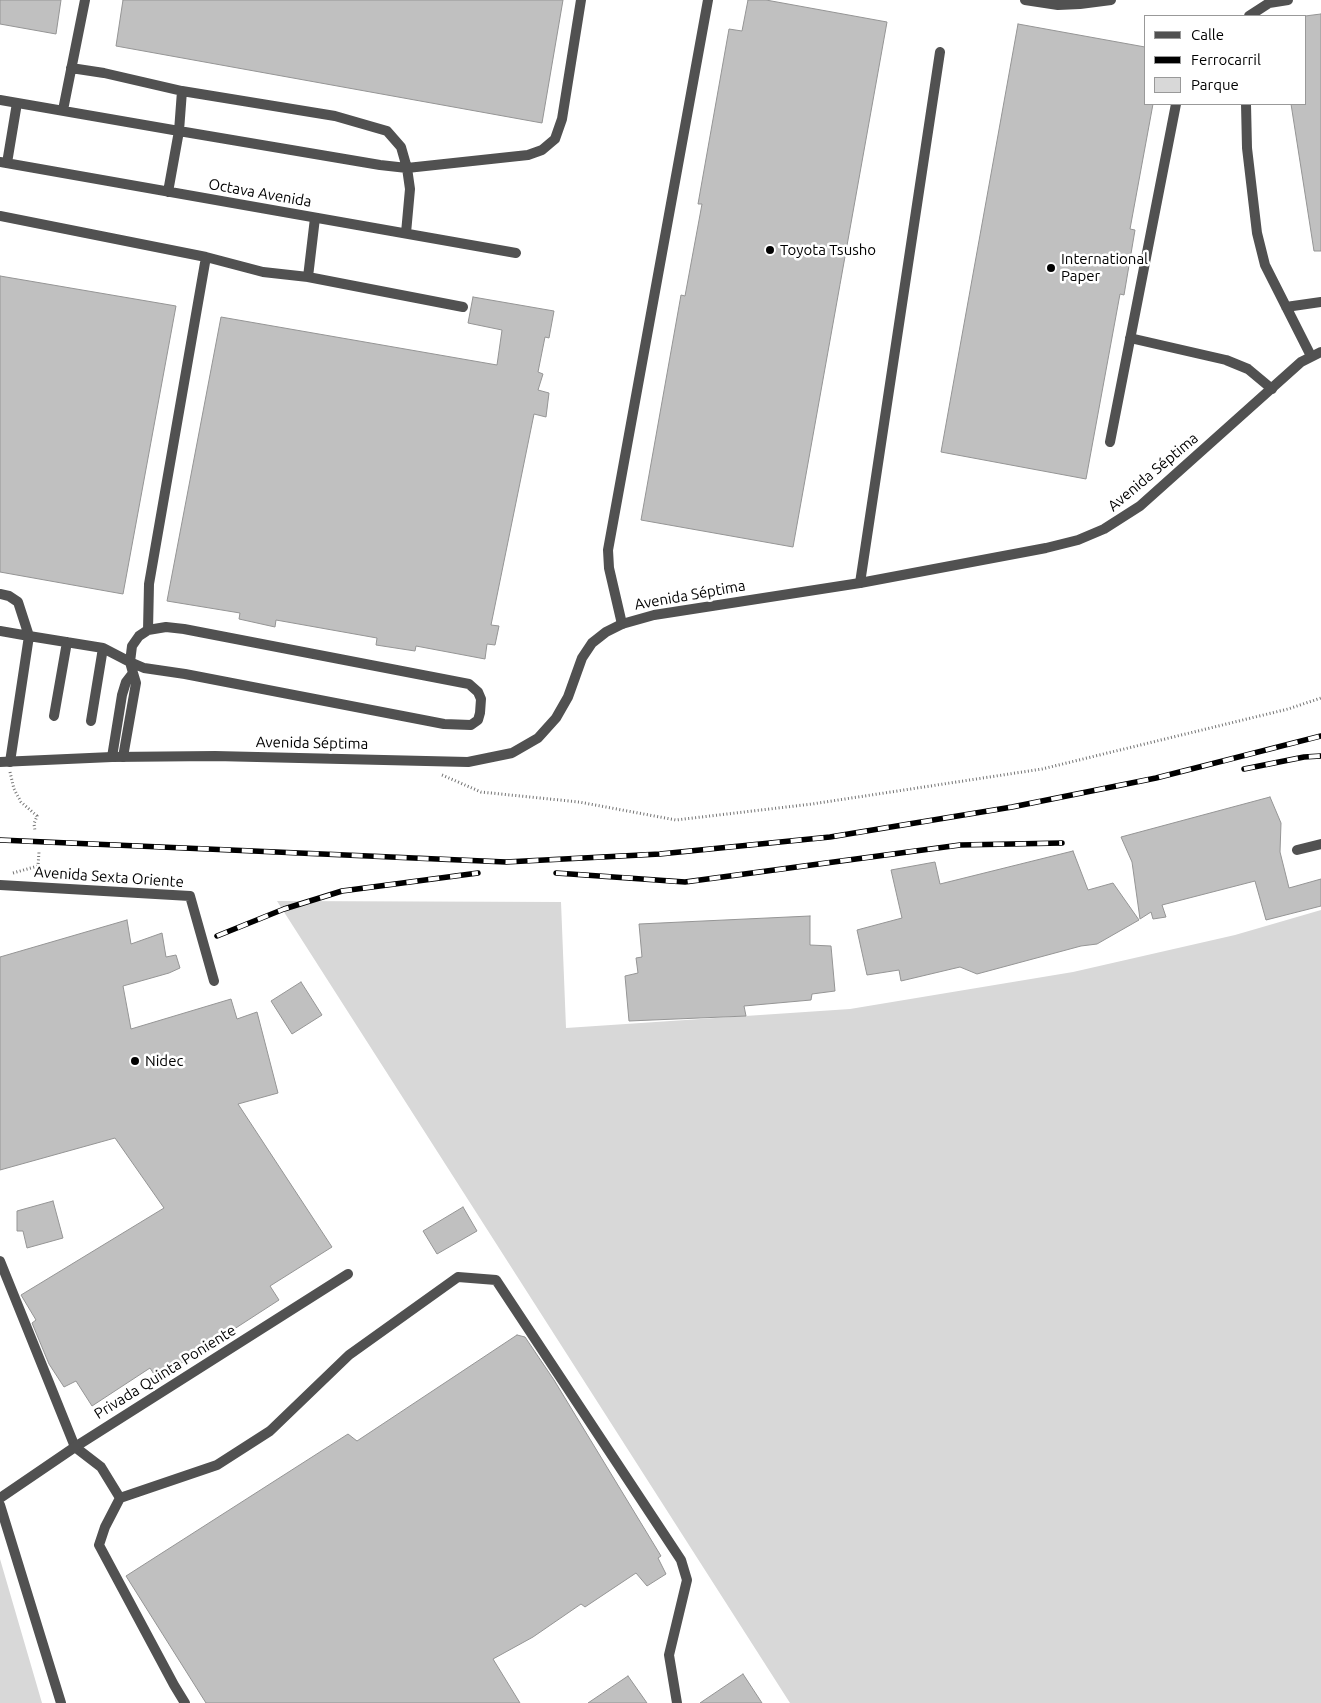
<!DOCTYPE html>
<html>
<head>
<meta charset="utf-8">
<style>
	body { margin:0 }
	#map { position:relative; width:1321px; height:1703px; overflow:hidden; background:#fff; font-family:Ubuntu,sans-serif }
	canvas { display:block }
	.legend { position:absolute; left:1144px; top:15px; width:162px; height:90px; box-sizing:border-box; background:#fff; border:1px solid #999; margin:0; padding:6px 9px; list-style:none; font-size:15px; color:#000 }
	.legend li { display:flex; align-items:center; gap:10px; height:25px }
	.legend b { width:25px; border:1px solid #999 }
</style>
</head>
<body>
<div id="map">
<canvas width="1321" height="1703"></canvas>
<ul class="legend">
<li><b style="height:6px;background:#515151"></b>Calle</li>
<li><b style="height:6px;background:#000"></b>Ferrocarril</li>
<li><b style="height:14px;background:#d8d8d8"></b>Parque</li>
</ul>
</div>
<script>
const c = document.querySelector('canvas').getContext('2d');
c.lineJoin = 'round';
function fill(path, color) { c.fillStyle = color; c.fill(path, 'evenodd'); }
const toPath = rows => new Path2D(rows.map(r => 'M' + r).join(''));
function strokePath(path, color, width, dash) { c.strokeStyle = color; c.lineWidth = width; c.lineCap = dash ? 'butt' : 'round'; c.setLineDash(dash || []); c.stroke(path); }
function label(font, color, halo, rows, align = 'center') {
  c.font = font + ' Ubuntu,sans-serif'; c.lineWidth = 5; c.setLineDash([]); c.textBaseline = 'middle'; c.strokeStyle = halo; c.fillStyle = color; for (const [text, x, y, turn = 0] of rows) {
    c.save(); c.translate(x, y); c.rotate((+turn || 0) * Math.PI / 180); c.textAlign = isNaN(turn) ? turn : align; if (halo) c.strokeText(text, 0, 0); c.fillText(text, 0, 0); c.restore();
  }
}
const green = toPath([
	[277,901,561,902,566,1028,850,1009,1073,972,1235,935,1321,910,1321,1703,790,1703],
	[0,1559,42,1703,0,1703]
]);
const building = toPath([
	[0,0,61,0,56,34,0,24,0,0],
	[123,0,563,0,542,123,116,46,123,0],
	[748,0,766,0,887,22,793,547,641,520,681,295,685,296,702,204,698,204,729,29,742,31,748,0],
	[1321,14,1321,251,1314,251,1291,104,1305,104,1305,16,1321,14],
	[1018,24,1145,47,1145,104,1153,104,1130,229,1135,230,1124,295,1120,294,1086,479,941,452,1018,24],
	[0,276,176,306,123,594,0,572,0,276],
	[473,297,554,311,549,338,545,337,538,372,543,374,538,390,549,393,546,417,534,414,491,625,499,626,495,645,487,644,485,659,416,646,415,651,376,645,377,638,276,620,275,627,239,619,240,613,167,601,221,317,497,365,502,330,468,323,473,297],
	[1270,797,1281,823,1280,852,1289,888,1321,879,1321,906,1266,920,1255,881,1162,905,1166,917,1153,919,1151,912,1140,919,1132,862,1121,837,1270,797],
	[1073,851,1088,890,1113,883,1139,920,1097,944,1081,946,977,974,960,967,901,981,899,970,867,975,857,930,902,918,891,870,935,862,940,884,1073,851],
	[810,916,810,945,831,946,835,991,812,994,811,1000,744,1006,746,1016,629,1021,625,976,638,973,636,958,642,957,639,924,810,916],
	[127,920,131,944,162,933,166,957,176,955,180,968,169,973,123,986,131,1029,231,999,237,1019,257,1012,278,1093,238,1104,332,1247,270,1286,279,1300,157,1379,150,1368,92,1406,76,1381,64,1387,49,1364,32,1323,36,1320,21,1295,164,1208,115,1138,0,1170,0,957,127,920],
	[301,982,322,1015,292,1034,271,1001,301,982],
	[53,1201,63,1238,27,1248,23,1231,17,1231,17,1211,53,1201],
	[463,1207,477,1231,437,1254,423,1231,463,1207],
	[517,1335,525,1337,554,1380,661,1556,658,1558,666,1574,647,1586,636,1573,585,1607,581,1604,533,1637,493,1659,520,1703,206,1703,126,1576,348,1434,357,1441,517,1335],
	[743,1674,762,1703,700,1703,743,1674],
	[628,1676,647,1703,588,1703,628,1676]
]);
const path = toPath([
	[10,772,14,789,21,802,37,816,34,824,35,831],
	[442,775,481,792,579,802,676,820,812,804,1042,769,1288,709,1321,698],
	[13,873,38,866,39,852]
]);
const service = toPath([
	[1249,16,1269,3,1288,0],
	[71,68,104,73,182,91,335,116,387,131,401,147,407,168,410,189,406,233],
	[0,100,179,131,380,165,407,168,528,155,542,150,555,139,562,119,581,0],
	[1246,104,1247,148,1257,233,1265,265,1311,356],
	[63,110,85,0],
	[0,162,516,253],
	[7,163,17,103],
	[168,192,179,131,182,91],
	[0,216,206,257,263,272,308,277,315,218],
	[308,277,463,307],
	[1286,307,1321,302],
	[1130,338,1226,360,1248,369,1272,389],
	[1110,442,1176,104],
	[860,583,940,52],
	[0,594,9,596,18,602,29,636,0,631],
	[622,624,609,568,608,550,708,0],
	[148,630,149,584,206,257],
	[54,716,67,642],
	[91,721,103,648],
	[112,757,122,695,126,682,133,673,136,683,123,757],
	[10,762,29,636,103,648,130,662,144,668,185,674,444,724,471,725,478,720,480,713,481,699,478,692,469,684,184,629,166,627,148,630,139,636,132,646,130,662,133,673],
	[1297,850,1321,844],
	[0,1261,75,1447,101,1467,120,1498,105,1527,99,1545,174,1685,185,1703],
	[120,1498,217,1465,270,1431,349,1355,458,1277,496,1280,681,1560,687,1580,669,1655,677,1703]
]);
const minor = toPath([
	[1025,0,1058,5,1080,4,1111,0],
	[0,885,190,896,214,981],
	[0,1498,75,1447,348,1274]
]);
const tertiary = toPath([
	[0,762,112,757,215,756,468,762,512,753,538,738,556,718,568,697,582,658,592,643,606,632,622,624,654,615,860,583,1046,548,1078,540,1104,529,1140,506,1301,362,1321,352],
	[0,1505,61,1703]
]);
const rail = toPath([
	[1244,769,1304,757,1321,756],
	[0,840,506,862,660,854,830,837,1012,807,1156,778,1321,736],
	[556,873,685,882,960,845,1062,843],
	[217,936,284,909,342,891,478,873]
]);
const markers = [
	[770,250,5,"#000"],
	[1051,268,5,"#000"],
	[135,1061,5,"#000"]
];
const streetNames = [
	["Octava Avenida",260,193,10],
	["Avenida Séptima",1153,472,-40],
	["Avenida Séptima",690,595,-10],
	["Avenida Séptima",312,743,1],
	["Avenida Sexta Oriente",109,877,4],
	["Privada Quinta Poniente",165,1372,-32]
];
const poiNames = [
	["Toyota Tsusho",780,250],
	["International",1061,259],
	["Paper",1061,276],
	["Nidec",145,1061]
];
fill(green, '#d8d8d8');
fill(building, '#c0c0c0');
strokePath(building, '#959595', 1);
strokePath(path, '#737373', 3, [1, 2.5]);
strokePath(service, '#515151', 10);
strokePath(minor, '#515151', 10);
strokePath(tertiary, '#515151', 10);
strokePath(rail, '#000', 5.5);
strokePath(rail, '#fff', 4, [11]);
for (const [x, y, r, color] of markers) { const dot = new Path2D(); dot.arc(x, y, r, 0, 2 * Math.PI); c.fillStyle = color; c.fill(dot); strokePath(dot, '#fff', 2); }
label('15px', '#000', '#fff', streetNames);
label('15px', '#000', '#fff', poiNames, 'left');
</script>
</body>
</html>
